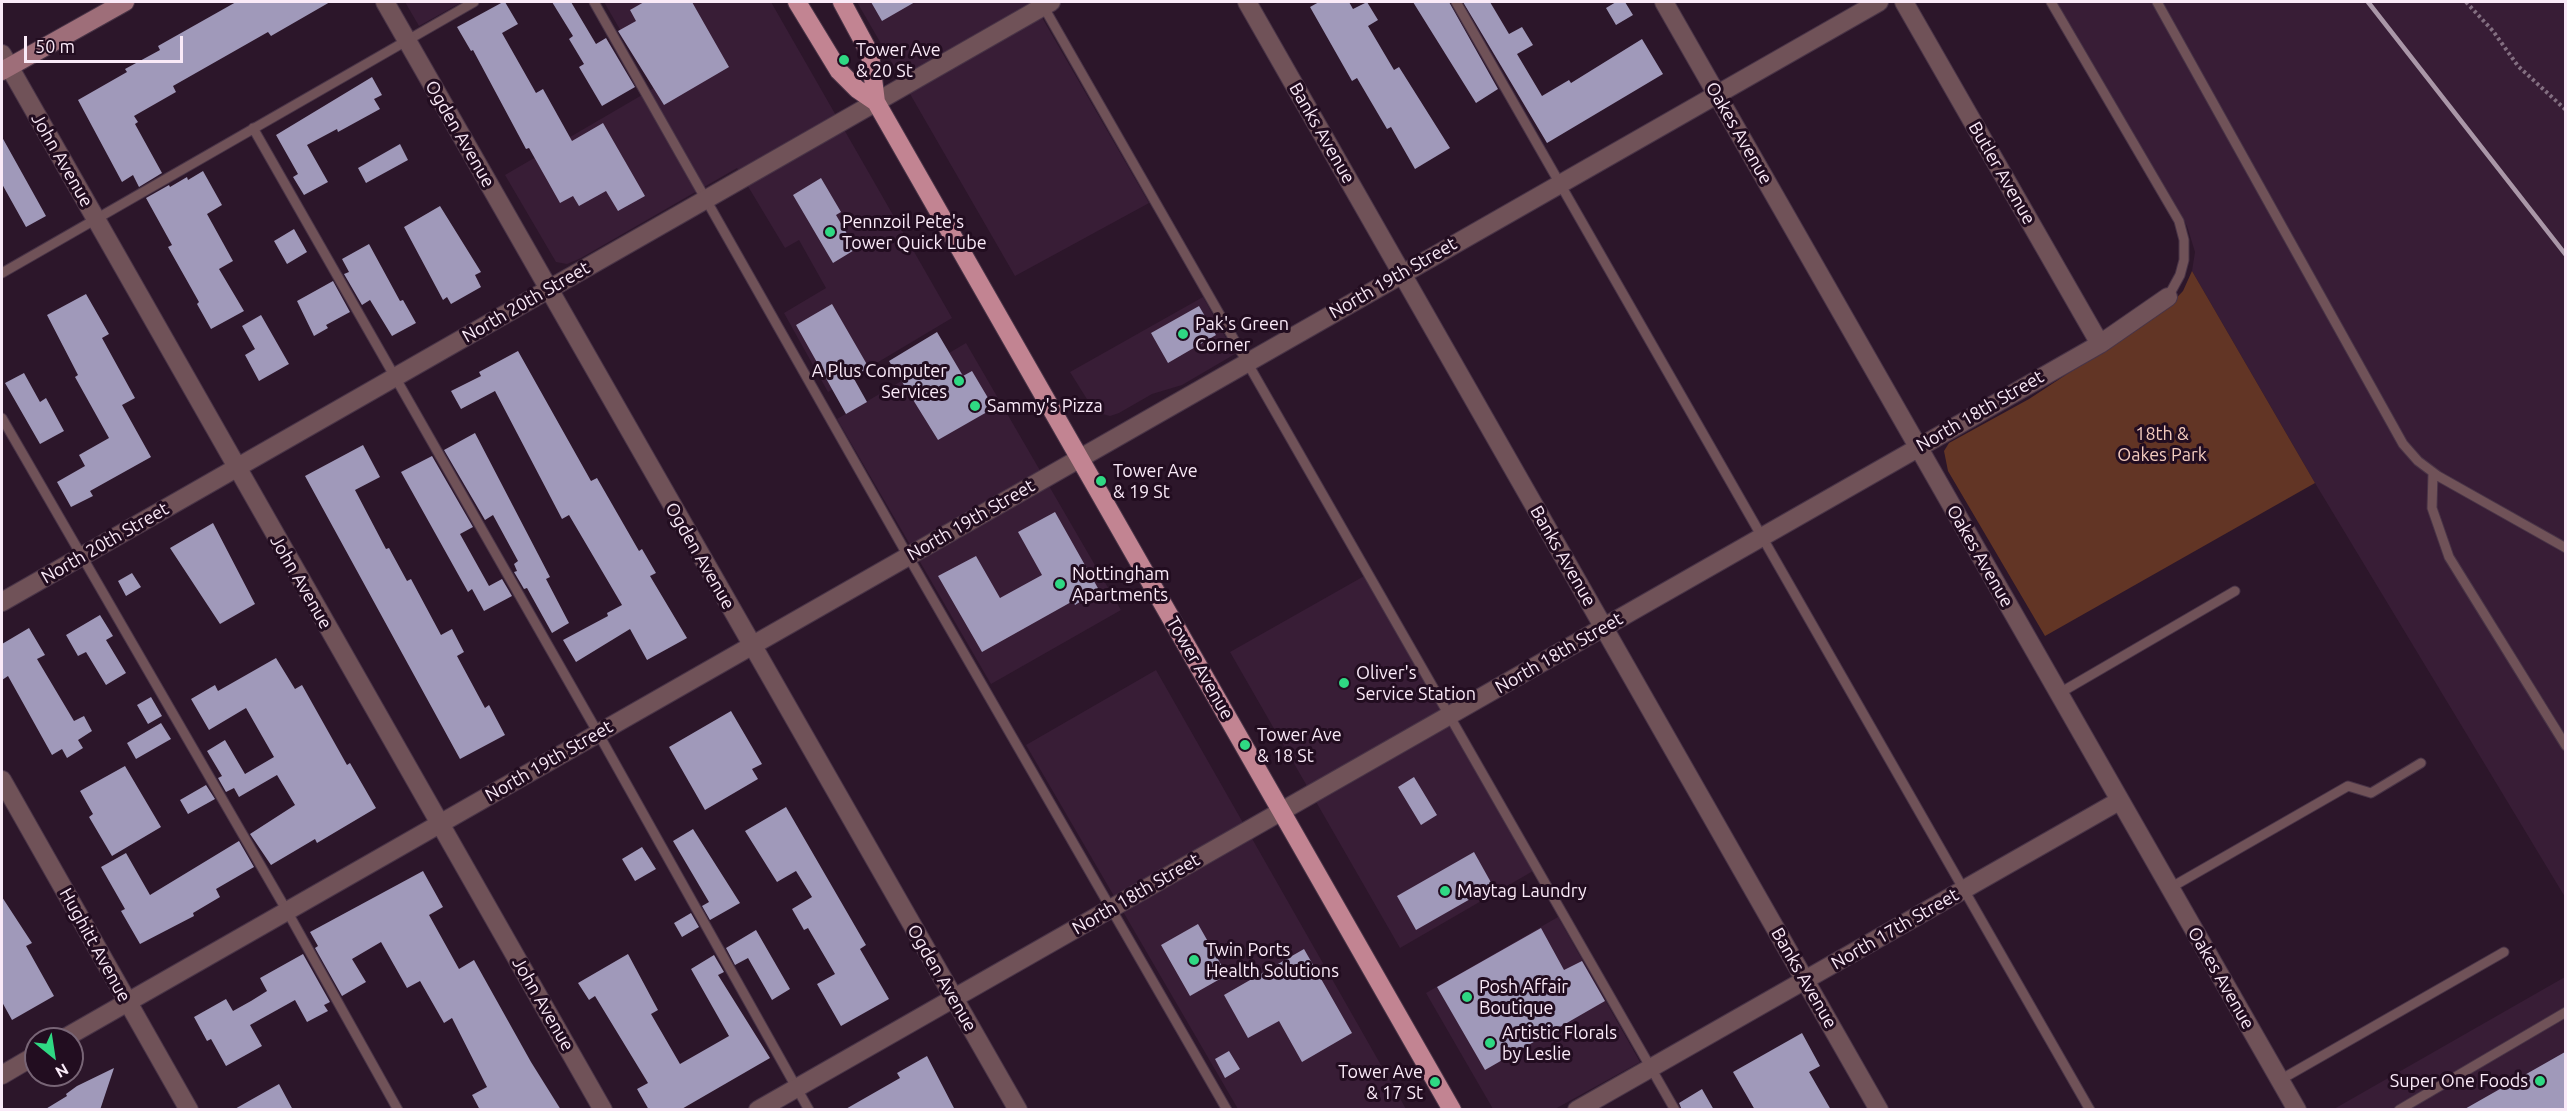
<!DOCTYPE html>
<html>
<head>
<meta charset="utf-8">
<style>
	body { margin:0 }
	#map { position:relative; width:2567px; height:1111px; overflow:hidden; background:#2c162a; font-family:Ubuntu,sans-serif }
	canvas { display:block }
	.frame { position:absolute; inset:0; border:3px solid #faeaf8; pointer-events:none }
	.north { position:absolute; left:24px; top:1027px; width:60px; height:60px; box-sizing:border-box; background:#220d20; border:2px solid #786576; border-radius:50%; rotate:150deg; font-size:16px; font-weight:700; line-height:24px; text-align:center; color:#faeaf8 }
	.north::after { content:''; display:block; margin:auto; width:21px; height:27px; background:#2fd883; clip-path:polygon(50% 0,100% 100%,50% 72%,0 100%) }
	.scale { position:absolute; left:24px; top:36px; width:159px; height:27px; box-sizing:border-box; border:3px solid #faeaf8; border-top:0; padding-left:8px; font-size:18px; line-height:21px; white-space:nowrap; color:#faeaf8; -webkit-text-stroke:4px #220d20; paint-order:stroke }
</style>
</head>
<body>
<div id="map">
<canvas width="2567" height="1111"></canvas>
<div class="frame"></div>
<div class="north">N</div>
<div class="scale">50 m</div>
</div>
<script>
const c = document.querySelector('canvas').getContext('2d');
c.lineJoin = 'round';
function fill(path, color) { c.fillStyle = color; c.fill(path, 'evenodd'); }
const toPath = rows => new Path2D(rows.map(r => 'M' + r).join(''));
function strokePath(path, color, width, dash) { c.strokeStyle = color; c.lineWidth = width; c.lineCap = dash ? 'butt' : 'round'; c.setLineDash(dash || []); c.stroke(path); }
function label(font, color, halo, rows, align = 'center') {
  c.font = font + ' Ubuntu,sans-serif'; c.lineWidth = 6; c.setLineDash([]); c.textBaseline = 'middle'; c.strokeStyle = halo; c.fillStyle = color; for (const [text, x, y, turn = 0] of rows) {
    c.save(); c.translate(x, y); c.rotate((+turn || 0) * Math.PI / 180); c.textAlign = isNaN(turn) ? turn : align; if (halo) c.strokeText(text, 0, 0); c.fillText(text, 0, 0); c.restore();
  }
}
const built = toPath([
	[405,2,462,2,419,26],
	[604,2,771,2,952,318,828,392,784,313,826,288,799,240,785,248,737,168,581,258,567,264,556,262,505,175,654,88],
	[857,2,1033,2,1149,203,1015,276],
	[2056,2,2565,2,2565,897,2315,483,2192,271,2195,252,2187,226],
	[1203,297,1235,354,1182,385,1152,394,1119,413,1110,416,1095,412,1070,372],
	[966,343,1121,610,991,684,837,419],
	[1366,575,1533,871,1400,948,1230,652],
	[1156,670,1406,1109,1238,1109,1026,745],
	[1558,917,1640,1062,1555,1109,1493,1109,1426,993],
	[2565,977,2565,1109,2334,1109]
]);
const green = toPath([
	[2192,271,2315,483,2045,636,1948,471,1944,451,1949,443,2029,399,2165,310,2183,291]
]);
const building = toPath([
	[236,2,330,2,271,36,268,32,173,86,176,92,134,116,138,122,135,124,162,173,139,187,133,175,122,182,78,100,127,72,125,69,160,50,158,46],
	[503,2,505,2,518,24,502,33,536,93,543,89,572,141,603,123,645,196,618,211,606,191,579,206,573,196,560,203,529,148,526,149,473,50,471,51,457,27],
	[552,2,571,2,596,44,606,38,635,87,602,106,579,67,584,64,569,39,573,36],
	[644,2,692,2,729,67,664,105,618,31,636,21,630,10],
	[871,2,915,2,882,21],
	[1319,2,1349,2,1353,9,1367,2,1378,20,1368,26,1394,70,1399,67,1450,148,1415,169,1391,127,1387,129,1357,78,1352,81,1310,7],
	[1413,2,1449,2,1498,89,1476,103],
	[1463,2,1490,2,1509,34,1522,27,1533,45,1517,54,1542,96,1569,80,1571,83,1642,39,1663,74,1547,143],
	[1616,2,1625,2,1633,15,1616,25,1606,8],
	[372,77,382,95,374,99,380,109,338,132,337,129,307,145,328,182,304,195,293,177,298,174,276,135],
	[2,137,46,216,26,227,2,184],
	[400,144,408,160,366,183,358,168],
	[203,171,222,205,207,214,233,261,219,269,244,311,211,329,197,304,199,302,168,247,172,245,146,198,169,185,170,187,187,177,188,180],
	[821,178,841,212,836,215,856,249,833,263,793,195],
	[440,206,481,272,475,275,481,287,451,304,447,297,443,300,404,227],
	[294,229,307,252,287,264,274,241],
	[369,244,400,301,403,300,416,323,392,336,370,300,362,305,344,274,349,272,342,259],
	[333,281,350,312,326,325,328,328,314,336,297,301],
	[86,294,109,334,102,338,135,398,122,405,151,457,90,491,93,496,71,507,57,482,85,466,79,455,109,438,75,377,78,375,47,315],
	[832,304,869,368,853,377,867,402,846,414,796,325],
	[1199,306,1216,335,1168,363,1151,333],
	[261,315,289,364,259,381,245,355,255,349,242,326],
	[937,332,963,376,972,371,994,408,938,440,889,361],
	[518,351,591,481,597,478,639,551,642,549,656,573,650,576,687,638,647,660,630,629,576,662,563,640,608,616,607,613,622,605,569,515,562,519,495,391,461,409,451,391,481,376,479,372],
	[24,373,40,402,46,398,64,431,40,444,5,383],
	[475,433,550,577,546,579,569,623,552,633,527,588,524,589,514,572,517,571,514,564,518,561,493,515,485,520,444,450],
	[363,445,380,477,355,490,386,549,389,548,407,581,411,579,441,635,452,629,464,652,457,656,485,708,489,705,505,735,460,759,305,476],
	[432,456,473,527,460,534,489,586,502,579,512,596,484,611,472,589,468,592,401,472],
	[1055,512,1099,590,1075,605,1073,601,982,652,938,576,976,556,1000,598,1042,575,1018,532],
	[213,523,255,604,220,624,170,548],
	[132,573,141,587,126,596,118,581],
	[100,615,113,636,106,640,126,673,106,685,86,652,78,656,66,635],
	[29,628,45,655,37,659,74,721,84,716,92,731,78,740,83,748,67,758,62,749,52,755,8,676,2,680,2,644],
	[276,658,295,689,302,685,347,765,350,763,376,808,317,843,315,839,271,865,250,834,295,805,277,775,239,797,234,788,226,792,218,778,222,776,207,751,225,740,245,774,274,757,246,708,209,730,191,699,215,685,218,691],
	[151,697,162,716,148,724,137,705],
	[731,711,762,764,752,769,758,779,705,810,669,747],
	[161,723,171,739,136,759,127,743],
	[125,766,161,827,112,856,89,817,93,814,80,791],
	[1414,777,1437,815,1421,825,1398,787],
	[206,785,215,799,188,814,180,800],
	[786,807,866,945,860,949,889,999,841,1026,817,984,835,974,808,928,804,930,792,909,812,897,796,871,777,882,745,831],
	[693,829,740,903,710,920,702,906,709,902,673,841],
	[239,841,254,867,216,889,220,897,193,913,194,916,140,944,121,911,125,909,101,867,126,853,150,895],
	[642,847,656,869,635,881,622,859],
	[1474,852,1493,886,1416,930,1397,896],
	[423,871,443,907,429,915,459,969,474,960,531,1062,561,1110,480,1110,472,1095,487,1087,452,1018,444,1023,420,981,407,988,381,942,352,959,366,982,342,996,315,948,318,946,310,932],
	[2,897,32,943,26,946,54,996,12,1020,2,1002],
	[691,913,699,927,682,937,674,923],
	[1198,924,1227,975,1190,996,1161,945],
	[1541,928,1564,970,1582,961,1605,1001,1485,1070,1437,987],
	[756,930,790,989,772,1000,748,958,735,965,726,948],
	[1304,949,1352,1033,1302,1062,1279,1021,1248,1038,1224,995],
	[303,954,330,1002,324,1005,328,1011,307,1022,295,1000,250,1025,262,1046,226,1066,211,1039,207,1041,194,1017,226,999,233,1011,251,1001,267,991,260,978],
	[628,954,658,1010,651,1014,680,1064,729,1036,691,969,714,955,724,972,718,975,770,1058,680,1110,649,1110,637,1089,648,1083,595,996,589,1000,578,983],
	[1802,1033,1820,1066,1809,1072,1831,1110,1755,1110,1733,1072],
	[1229,1051,1240,1069,1225,1078,1215,1059],
	[2565,1052,2565,1110,2463,1110],
	[927,1056,955,1110,844,1110,900,1078,897,1073],
	[114,1068,100,1110,44,1110,67,1096,66,1094,77,1086],
	[279,1084,293,1110,233,1110],
	[1702,1089,1714,1110,1682,1110,1679,1103]
]);
const path = toPath([
	[2466,2,2493,31,2518,66,2566,110]
]);
const lane = toPath([
	[594,2,908,556,1227,1110],
	[1456,2,2090,1110],
	[2051,2,2179,221,2184,240,2184,260,2180,275,2168,297],
	[2157,2,2403,444,2418,461,2438,476,2566,548],
	[1042,4,1675,1110],
	[253,128,598,733,809,1110],
	[2,273,474,2],
	[2,418,287,911,398,1110],
	[2433,473,2432,508,2449,557,2566,746],
	[2058,694,2235,591],
	[2170,888,2348,786,2371,793,2421,763],
	[2280,1080,2504,952],
	[2399,1110,2566,1012]
]);
const street = toPath([
	[385,2,1018,1110],
	[1247,2,1879,1110],
	[1664,2,2297,1110],
	[1904,2,2100,344],
	[2,54,603,1110],
	[2,602,1051,2],
	[2,780,189,1110],
	[63,1039,1879,2],
	[2,1075,36,1055],
	[758,1110,2100,344,2168,297],
	[1577,1110,2119,801]
]);
const secondary = toPath([
	[2,71,125,2]
]);
const primary = toPath([
	[797,2,839,71,857,89,876,102],
	[842,2,870,54,876,102,1452,1110]
]);
const rail = toPath([
	[2368,2,2566,255]
]);
const markers = [
	[844,60,6,"#2fd883"],
	[830,232,6,"#2fd883"],
	[1183,334,6,"#2fd883"],
	[959,381,6,"#2fd883"],
	[975,406,6,"#2fd883"],
	[1101,481,6,"#2fd883"],
	[1060,584,6,"#2fd883"],
	[1344,683,6,"#2fd883"],
	[1245,745,6,"#2fd883"],
	[1445,891,6,"#2fd883"],
	[1194,960,6,"#2fd883"],
	[1467,997,6,"#2fd883"],
	[1490,1043,6,"#2fd883"],
	[2540,1081,6,"#2fd883"],
	[1435,1082,6,"#2fd883"]
];
const poiNames = [
	["Tower Ave",856,50],
	["& 20 St",856,71],
	["Pennzoil Pete's",842,222],
	["Tower Quick Lube",842,243],
	["Pak's Green",1195,324],
	["Corner",1195,345],
	["A Plus Computer",947,371,"right"],
	["Services",947,392,"right"],
	["Sammy's Pizza",987,406],
	["Tower Ave",1113,471],
	["& 19 St",1113,492],
	["Nottingham",1072,574],
	["Apartments",1072,595],
	["Oliver's",1356,673],
	["Service Station",1356,694],
	["Tower Ave",1257,735],
	["& 18 St",1257,756],
	["Maytag Laundry",1457,891],
	["Twin Ports",1206,950],
	["Health Solutions",1206,971],
	["Posh Affair",1479,987],
	["Boutique",1479,1008],
	["Artistic Florals",1502,1033],
	["by Leslie",1502,1054],
	["Tower Ave",1423,1072,"right"],
	["& 17 St",1423,1093,"right"],
	["Super One Foods",2528,1081,"right"]
];
const streetNames = [
	["Banks Avenue",1322,133,60],
	["Oakes Avenue",1739,133,60],
	["Ogden Avenue",460,134,60],
	["John Avenue",62,160,60],
	["Butler Avenue",2002,173,60],
	["North 19th Street",1393,278,-30],
	["North 20th Street",526,302,-30],
	["North 18th Street",1980,411,-30],
	["North 19th Street",971,520,-30],
	["North 20th Street",105,543,-30],
	["Ogden Avenue",700,556,60],
	["Banks Avenue",1563,556,60],
	["Oakes Avenue",1980,556,60],
	["John Avenue",301,582,60],
	["North 18th Street",1559,653,-30],
	["Tower Avenue",1200,668,60],
	["North 19th Street",549,761,-30],
	["North 18th Street",1136,894,-30],
	["North 17th Street",1895,929,-30],
	["Hughitt Avenue",95,945,61],
	["Ogden Avenue",942,978,60],
	["Banks Avenue",1804,978,60],
	["Oakes Avenue",2221,978,60],
	["John Avenue",543,1004,60]
];
const parkNames = [
	["18th &",2162,434],
	["Oakes Park",2162,455]
];
fill(built, '#381d36');
fill(green, '#623525');
fill(building, '#a099ba');
strokePath(lane, '#493447', 11);
strokePath(street, '#493447', 20);
strokePath(secondary, '#493447', 20);
strokePath(primary, '#493447', 20);
strokePath(path, '#836f81', 4, [3, 3]);
strokePath(lane, '#705258', 9);
strokePath(street, '#705258', 18);
strokePath(secondary, '#9e6e79', 18);
strokePath(primary, '#c28492', 18);
strokePath(rail, '#aa97a8', 4.5);
for (const [x, y, r, color] of markers) { const dot = new Path2D(); dot.arc(x, y, r, 0, 2 * Math.PI); c.fillStyle = color; c.fill(dot); strokePath(dot, '#220d20', 2); }
label('18px', '#faeaf8', '#220d20', poiNames, 'left');
label('18px', '#faeaf8', '#220d20', streetNames);
label('18px', '#f4ccbf', '#220d20', parkNames);
</script>
</body>
</html>
